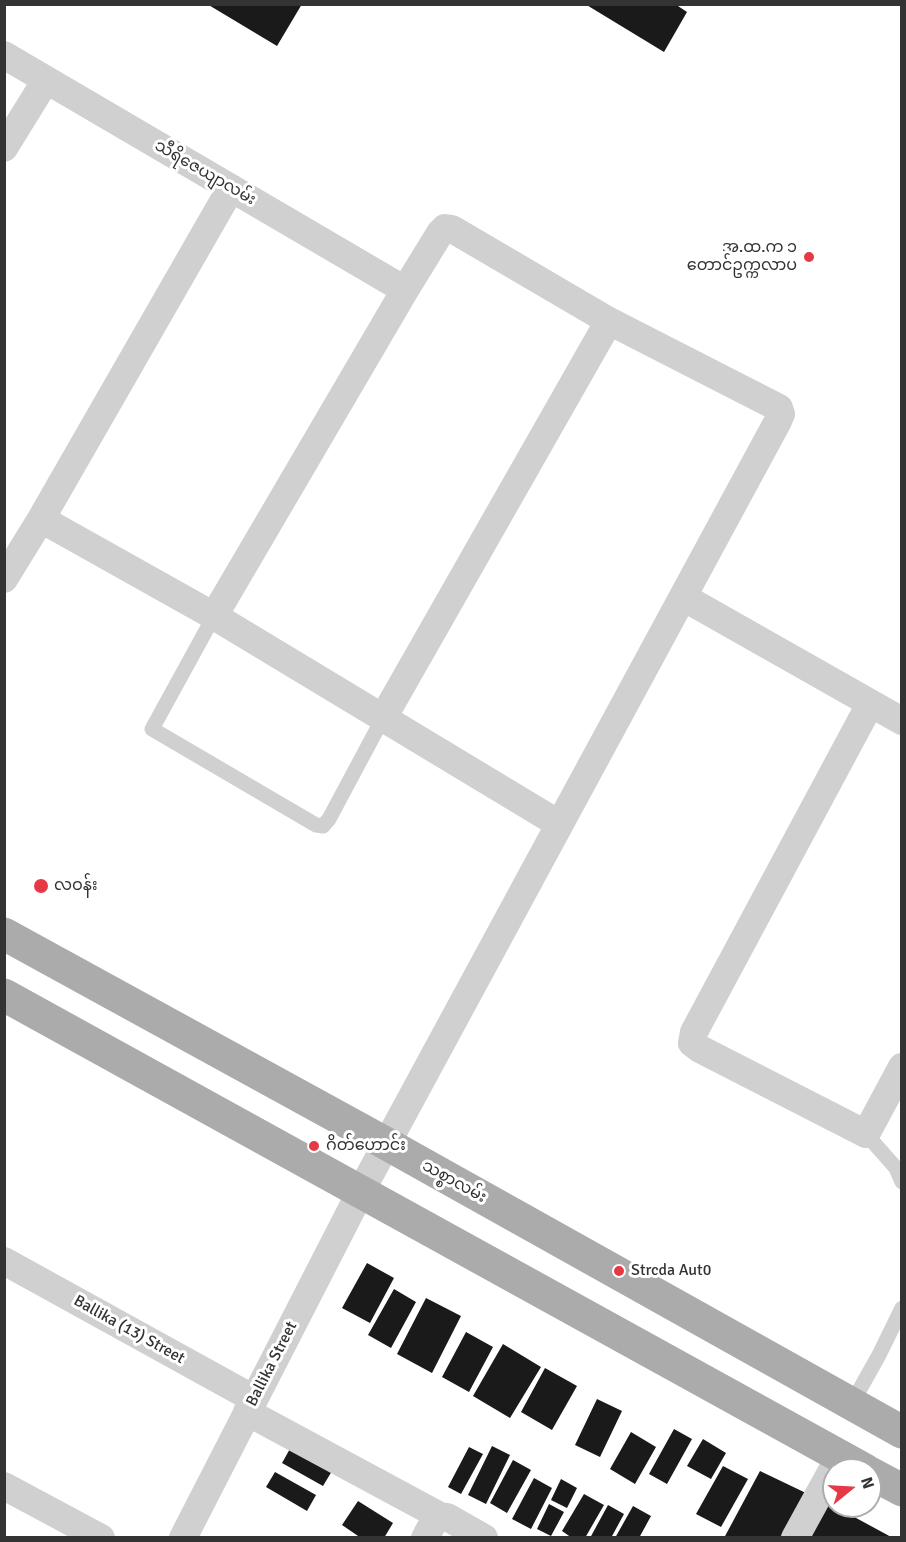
<!DOCTYPE html>
<html>
<head>
<meta charset="utf-8">
<style>
	body { margin:0 }
	#map { position:relative; width:906px; height:1542px; overflow:hidden; background:#fff; font-family:Signika,sans-serif }
	canvas { display:block }
	.frame { position:absolute; inset:0; border:6px solid #333; pointer-events:none }
	.north { position:absolute; left:822px; top:1458px; width:60px; height:60px; box-sizing:border-box; background:#fff; border:2px solid #adadad; border-radius:50%; rotate:72deg; font-size:16px; font-weight:700; line-height:24px; text-align:center; color:#333 }
	.north::after { content:''; display:block; margin:auto; width:21px; height:27px; background:#e63946; clip-path:polygon(50% 0,100% 100%,50% 72%,0 100%) }
</style>
</head>
<body>
<div id="map">
<canvas width="906" height="1542"></canvas>
<div class="frame"></div>
<div class="north">N</div>
</div>
<script>
const c = document.querySelector('canvas').getContext('2d');
c.lineJoin = 'round';
function fill(path, color) { c.fillStyle = color; c.fill(path, 'evenodd'); }
const toPath = rows => new Path2D(rows.map(r => 'M' + r).join(''));
function strokePath(path, color, width, dash) { c.strokeStyle = color; c.lineWidth = width; c.lineCap = dash ? 'butt' : 'round'; c.setLineDash(dash || []); c.stroke(path); }
function label(font, color, halo, rows, align = 'center') {
  c.font = font + ' Signika,"Noto Sans Myanmar",sans-serif'; c.lineWidth = 6; c.setLineDash([]); c.textBaseline = 'middle'; c.strokeStyle = halo; c.fillStyle = color; for (const [text, x, y, turn = 0] of rows) {
    c.save(); c.translate(x, y); c.rotate((+turn || 0) * Math.PI / 180); c.textAlign = isNaN(turn) ? turn : align; if (halo) c.strokeText(text, 0, 0); c.fillText(text, 0, 0); c.restore();
  }
}
const building = toPath([
	[207,4,302,4,277,46],
	[585,4,675,4,687,12,664,52],
	[367,1263,394,1278,370,1323,342,1308],
	[394,1289,416,1302,391,1348,368,1335],
	[426,1298,461,1316,432,1373,397,1354],
	[466,1332,493,1347,469,1392,442,1377],
	[503,1344,541,1367,510,1418,473,1396],
	[545,1368,577,1386,552,1430,521,1412],
	[597,1399,622,1411,600,1457,575,1445],
	[674,1429,692,1439,667,1484,649,1474],
	[631,1432,656,1447,635,1484,610,1469],
	[703,1439,726,1453,711,1479,687,1466],
	[492,1446,510,1455,486,1504,468,1495],
	[291,1447,332,1471,323,1486,282,1463],
	[469,1447,483,1454,461,1494,448,1487],
	[513,1460,531,1470,507,1513,490,1503],
	[723,1466,748,1479,721,1527,696,1514],
	[760,1471,808,1494,784,1538,724,1538],
	[275,1472,316,1495,307,1511,266,1487],
	[534,1478,552,1488,531,1529,512,1519],
	[561,1479,577,1488,567,1508,551,1500],
	[584,1494,604,1505,585,1538,572,1538,562,1531],
	[358,1501,393,1523,384,1538,361,1538,342,1525],
	[829,1503,834,1506,893,1538,809,1538],
	[549,1504,564,1512,551,1536,537,1529],
	[608,1505,624,1514,611,1538,590,1538],
	[633,1506,651,1516,639,1538,615,1538]
]);
const lane = toPath([
	[214,616,152,729,316,825,323,826,329,819,383,718],
	[866,1134,896,1168,902,1182],
	[851,1405,879,1355,902,1308]
]);
const street = toPath([
	[4,55,405,290],
	[4,148,46,80],
	[41,519,214,616,559,824],
	[4,579,41,519,231,188],
	[683,597,902,721],
	[870,704,694,1032,692,1043,700,1049,866,1134,902,1067],
	[383,718,609,321],
	[4,1261,254,1399],
	[247,1412,440,1516],
	[4,1486,101,1538],
	[183,1538,361,1191,778,421,781,414,779,408,609,321,452,229,445,228,440,233,405,290,214,616],
	[425,1538,433,1523,440,1516,447,1517,484,1538],
	[795,1538,840,1456]
]);
const primary = toPath([
	[4,934,387,1144,902,1432],
	[4,995,865,1470],
	[870,1473,902,1490]
]);
const markers = [
	[809,257,6,"#e63946"],
	[41,886,8,"#e63946"],
	[314,1146,6,"#e63946"],
	[619,1271,6,"#e63946"]
];
const streetNames = [
	["သီရိဇေယျာလမ်း",205,173,30],
	["သစ္စာလမ်း",454,1182,29],
	["Ballika (13) Street",129,1330,29],
	["Ballika Street",272,1364,-63]
];
const poiNames = [
	["အ.ထ.က ၁",797,248,"right"],
	["တောင်ဥက္ကလာပ",797,266,"right"],
	["လဝန်း",54,886],
	["ဂိတ်ဟောင်း",326,1146],
	["Strcda Aut0",631,1271]
];
fill(building, '#1a1a1a');
strokePath(lane, '#d0d0d0', 15);
strokePath(street, '#d0d0d0', 28);
strokePath(primary, '#ababab', 33);
for (const [x, y, r, color] of markers) { const dot = new Path2D(); dot.arc(x, y, r, 0, 2 * Math.PI); c.fillStyle = color; c.fill(dot); strokePath(dot, '#fff', 2); }
label('16px', '#333', '#fff', streetNames);
label('16px', '#333', '#fff', poiNames, 'left');
</script>
</body>
</html>
